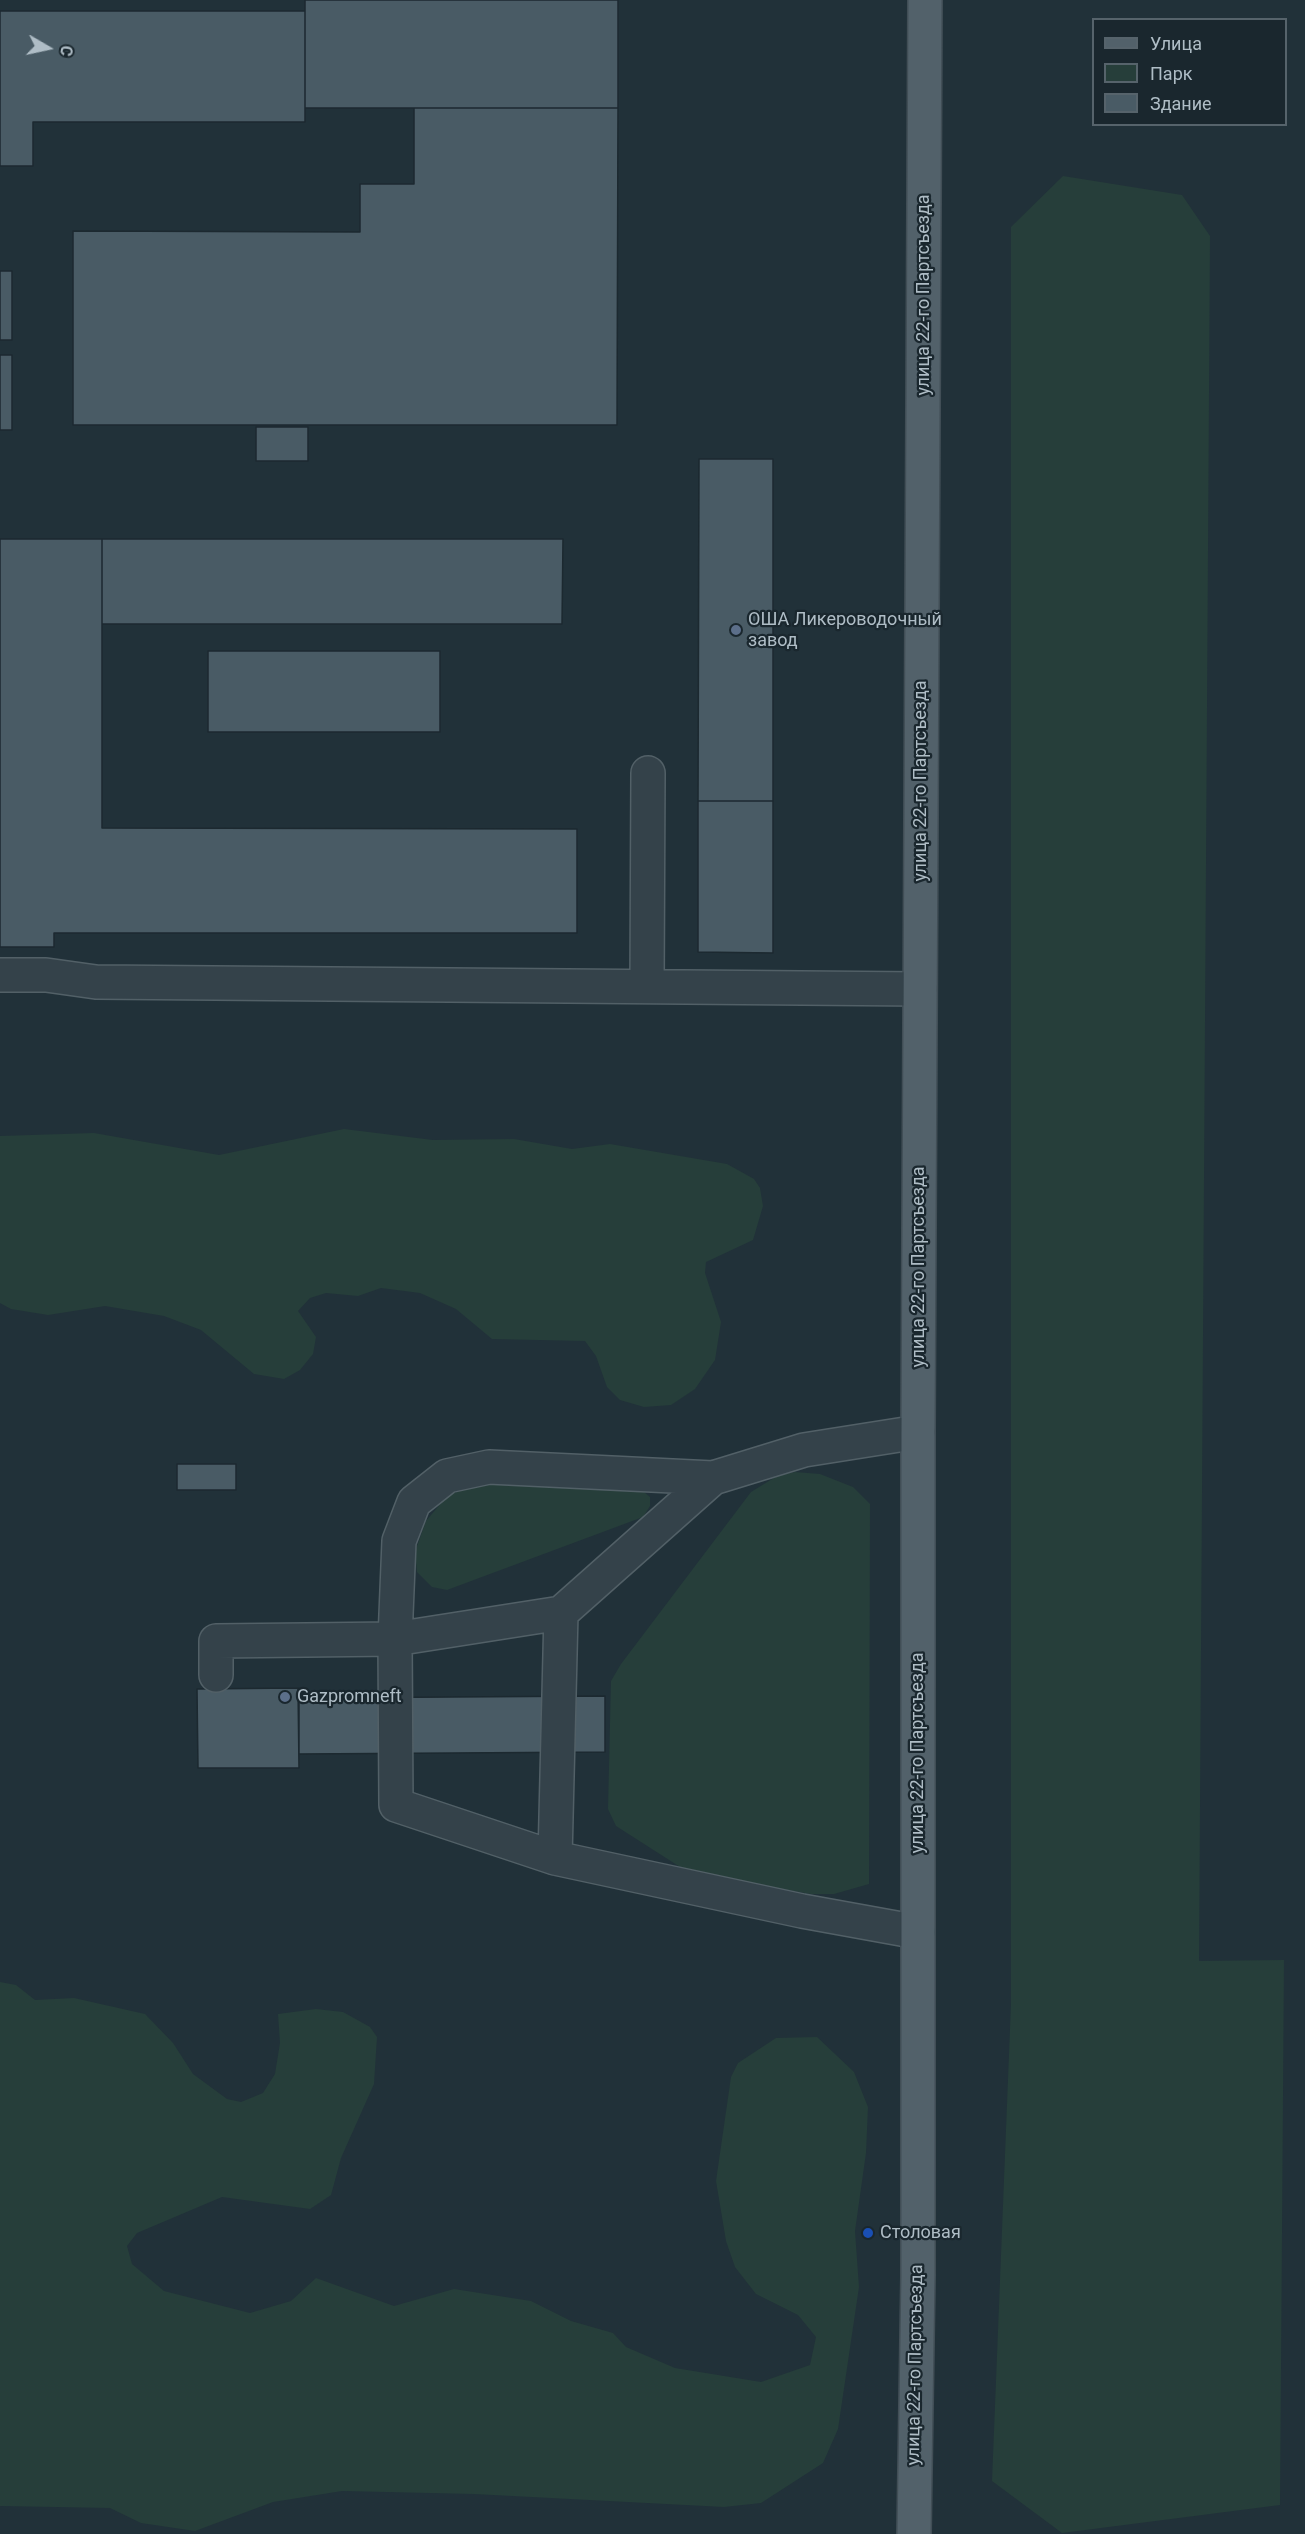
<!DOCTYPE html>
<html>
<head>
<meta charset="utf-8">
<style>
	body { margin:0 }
	#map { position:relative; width:1305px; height:2534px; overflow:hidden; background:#213139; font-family:Roboto,sans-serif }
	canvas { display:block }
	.legend { position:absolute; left:1092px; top:18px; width:195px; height:108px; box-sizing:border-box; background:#1a272e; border:2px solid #56636b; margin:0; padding:8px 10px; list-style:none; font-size:18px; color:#afbdc6 }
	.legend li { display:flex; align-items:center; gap:12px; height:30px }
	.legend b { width:30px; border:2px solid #56636b }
	.north { position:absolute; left:18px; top:18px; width:60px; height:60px; -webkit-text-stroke:4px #1a272e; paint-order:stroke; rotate:99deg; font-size:16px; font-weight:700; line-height:24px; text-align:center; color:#afbdc6 }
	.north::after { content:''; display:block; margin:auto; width:21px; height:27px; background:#afbdc6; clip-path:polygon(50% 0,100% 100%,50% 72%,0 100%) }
</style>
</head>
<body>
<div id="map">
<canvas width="1305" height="2534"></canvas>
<ul class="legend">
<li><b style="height:8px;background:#52616a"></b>Улица</li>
<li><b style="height:16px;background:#263e3a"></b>Парк</li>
<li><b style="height:16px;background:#495b65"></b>Здание</li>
</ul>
<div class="north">С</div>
</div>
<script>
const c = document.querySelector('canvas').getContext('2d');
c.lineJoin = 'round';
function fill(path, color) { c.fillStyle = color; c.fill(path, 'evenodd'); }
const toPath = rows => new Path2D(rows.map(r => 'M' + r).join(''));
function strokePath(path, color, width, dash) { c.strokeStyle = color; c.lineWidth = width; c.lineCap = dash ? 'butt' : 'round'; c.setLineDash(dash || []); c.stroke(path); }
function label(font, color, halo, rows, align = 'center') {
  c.font = font + ' Roboto,sans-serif'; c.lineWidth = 4.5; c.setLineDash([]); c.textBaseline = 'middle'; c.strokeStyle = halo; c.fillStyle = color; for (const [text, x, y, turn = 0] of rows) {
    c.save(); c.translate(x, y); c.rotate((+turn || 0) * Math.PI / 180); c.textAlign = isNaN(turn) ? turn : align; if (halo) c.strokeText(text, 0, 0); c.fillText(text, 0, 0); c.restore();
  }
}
const green = toPath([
	[1063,176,1182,195,1210,236,1199,1961,1284,1960,1280,2505,1062,2533,992,2481,1011,2004,1011,227],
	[344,1129,433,1140,514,1139,572,1149,610,1144,727,1164,754,1179,760,1188,763,1206,753,1240,706,1262,705,1273,721,1322,715,1360,695,1389,671,1405,644,1407,620,1400,607,1387,596,1356,585,1341,492,1339,456,1309,420,1293,381,1288,358,1296,326,1293,310,1298,298,1311,316,1337,313,1354,300,1370,284,1379,254,1374,201,1330,164,1316,105,1306,48,1315,11,1309,0,1303,0,1136,94,1133,219,1155],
	[795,1472,820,1474,853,1487,870,1504,869,1884,834,1894,811,1894,691,1874,616,1826,608,1809,611,1681,621,1664,751,1492,777,1476],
	[481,1484,632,1489,644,1492,650,1497,650,1506,643,1517,447,1590,432,1587,417,1572,415,1552,426,1521,448,1495],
	[0,1982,16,1985,35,2000,74,1998,145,2014,173,2043,193,2074,227,2099,241,2102,263,2093,275,2074,280,2043,278,2014,316,2009,343,2012,370,2027,377,2037,374,2084,341,2158,331,2195,310,2209,222,2197,137,2233,127,2246,132,2264,164,2291,250,2313,291,2301,316,2278,394,2306,454,2289,531,2301,571,2321,613,2333,626,2347,675,2368,761,2382,810,2365,816,2337,798,2315,756,2294,735,2267,726,2241,716,2181,731,2077,738,2063,776,2038,817,2037,854,2072,868,2107,866,2153,855,2231,859,2287,838,2429,823,2463,761,2503,724,2507,474,2494,342,2491,273,2502,195,2531,141,2523,110,2508,0,2506]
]);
const building = toPath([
	[305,0,618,0,618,108,305,108,305,0],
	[0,11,305,11,305,122,33,122,33,166,0,166,0,11],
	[414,108,618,108,617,425,73,425,73,231,360,232,360,184,414,184,414,108],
	[0,271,12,271,12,340,0,340,0,271],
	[0,355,12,355,12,430,0,430,0,355],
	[256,427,308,427,308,461,256,461,256,427],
	[699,459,773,459,773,801,698,801,699,459],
	[0,539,102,539,102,828,577,829,577,933,54,933,54,947,0,947,0,539],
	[102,539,563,539,562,624,102,624,102,539],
	[208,651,440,651,440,732,208,732,208,651],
	[698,801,773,801,773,953,698,952,698,801],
	[177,1464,236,1464,236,1490,177,1490,177,1464],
	[298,1688,299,1768,198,1768,197,1689,298,1688],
	[605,1696,605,1752,299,1754,299,1698,605,1696]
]);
const minor = toPath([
	[0,975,46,975,96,982,920,989],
	[647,986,648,773],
	[216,1675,216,1641,395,1639,399,1541,414,1502,447,1476,489,1467,713,1478],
	[555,1858,396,1805,395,1639,561,1613],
	[918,1932,802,1911,555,1858,561,1613,713,1478,804,1450,918,1432]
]);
const major = toPath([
	[914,2534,918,2275,918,1432,925,0]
]);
const markers = [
	[736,630,6,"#5c6f8a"],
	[285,1697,6,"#5c6f8a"],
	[868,2233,6,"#1a4fb4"]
];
const streetNames = [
	["улица 22-го Партсъезда",924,295,-90],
	["улица 22-го Партсъезда",921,781,-90],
	["улица 22-го Партсъезда",919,1267,-90],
	["улица 22-го Партсъезда",918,1753,-90],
	["улица 22-го Партсъезда",916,2365,-89]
];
const poiNames = [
	["ОША Ликероводочный",748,620],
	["завод",748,641],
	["Gazpromneft",297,1697],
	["Столовая",880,2233]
];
fill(green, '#263e3a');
fill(building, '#495b65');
strokePath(building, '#1c2930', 1.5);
strokePath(minor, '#526067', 36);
strokePath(major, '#414e56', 36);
strokePath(minor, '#34424a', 33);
strokePath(major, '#52616a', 33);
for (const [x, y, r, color] of markers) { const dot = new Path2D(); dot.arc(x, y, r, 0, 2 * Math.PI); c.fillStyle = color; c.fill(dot); strokePath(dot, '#1a272e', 2); }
label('18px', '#afbdc6', '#1a272e', streetNames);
label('18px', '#afbdc6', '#1a272e', poiNames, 'left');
</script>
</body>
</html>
